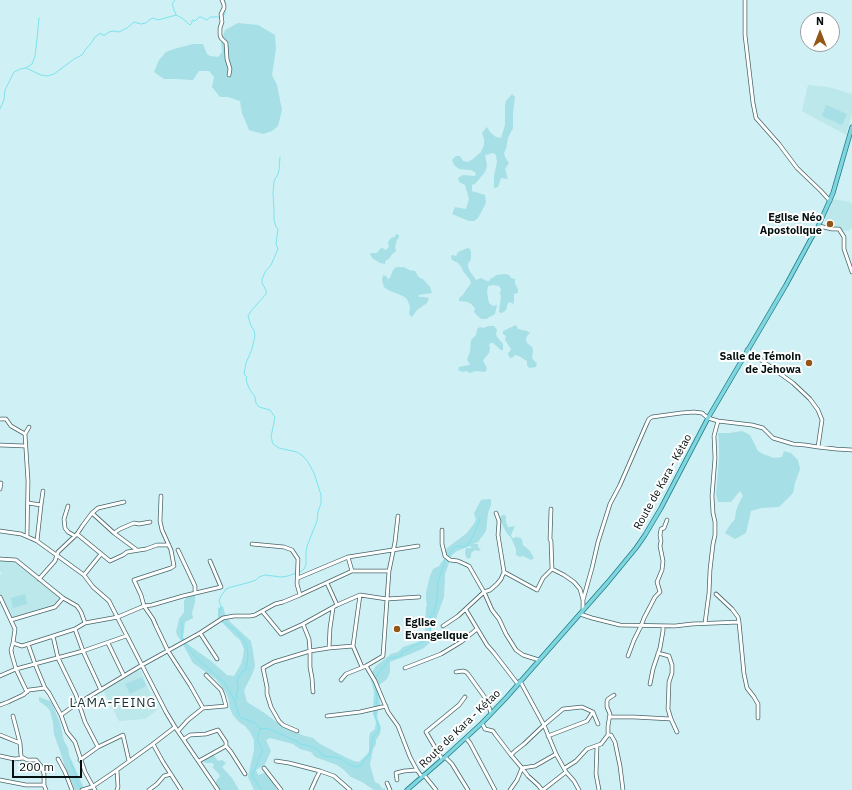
<!DOCTYPE html>
<html>
<head>
<meta charset="utf-8">
<style>
	body { margin:0 }
	#map { position:relative; width:852px; height:790px; overflow:hidden; background:#cff0f4; font-family:"IBM Plex Sans",sans-serif }
	canvas { display:block }
	.north { position:absolute; left:800px; top:12px; width:40px; height:40px; box-sizing:border-box; background:#fff; border:1px solid #9b9fa0; border-radius:50%; rotate:0deg; font-size:11px; font-weight:700; line-height:16px; text-align:center; color:#051011 }
	.north::after { content:''; display:block; margin:auto; width:14px; height:18px; background:#925617; clip-path:polygon(50% 0,100% 100%,50% 72%,0 100%) }
	.scale { position:absolute; left:12px; top:760px; width:70px; height:18px; box-sizing:border-box; border:2px solid #051011; border-top:0; padding-left:5px; font-size:12px; line-height:14px; white-space:nowrap; color:#051011; -webkit-text-stroke:3px #fff; paint-order:stroke }
</style>
</head>
<body>
<div id="map">
<canvas width="852" height="790"></canvas>
<div class="north">N</div>
<div class="scale">200 m</div>
</div>
<script>
const c = document.querySelector('canvas').getContext('2d');
c.lineJoin = 'round';
function fill(path, color) { c.fillStyle = color; c.fill(path, 'evenodd'); }
const toPath = rows => new Path2D(rows.map(r => 'M' + r).join(''));
function strokePath(path, color, width, dash) { c.strokeStyle = color; c.lineWidth = width; c.lineCap = dash ? 'butt' : 'round'; c.setLineDash(dash || []); c.stroke(path); }
function label(font, color, halo, rows, align = 'center') {
  c.font = font + ' "IBM Plex Sans",sans-serif'; c.lineWidth = 4; c.setLineDash([]); c.textBaseline = 'middle'; c.strokeStyle = halo; c.fillStyle = color; for (const [text, x, y, turn = 0] of rows) {
    c.save(); c.translate(x, y); c.rotate((+turn || 0) * Math.PI / 180); c.textAlign = isNaN(turn) ? turn : align; if (halo) c.strokeText(text, 0, 0); c.fillText(text, 0, 0); c.restore();
  }
}
const built = toPath([
	[808,85,828,87,852,94,852,114,846,135,802,111],
	[833,199,850,202,852,204,852,228,848,231,839,230,829,227,826,224,825,217],
	[0,560,15,561,61,598,55,605,14,618,11,617,0,595,0,575,1,575,1,572,0,571],
	[140,669,157,710,145,719,119,721,103,690]
]);
const green = toPath([
	[238,23,258,25,275,35,276,49,272,75,277,85,282,110,278,126,272,131,263,134,249,130,242,113,240,101,228,97,220,97,212,87,214,77,209,71,199,71,193,80,176,79,164,79,154,72,159,60,166,52,174,49,193,44,203,44,207,54,210,56,218,57,222,52,221,42,225,30],
	[512,94,515,97,513,113,513,128,508,138,506,149,504,153,505,157,509,163,505,169,508,179,501,178,498,187,494,188,494,176,497,162,496,155,493,153,485,155,487,166,485,172,476,183,472,185,472,191,485,195,486,203,478,218,474,221,469,221,452,214,455,207,466,209,469,199,465,185,459,182,458,178,463,175,475,176,476,173,471,170,459,169,454,165,452,160,456,156,460,156,463,161,468,162,473,159,481,152,484,145,484,139,482,133,487,127,490,132,496,137,501,138,505,125,505,106,506,101],
	[826,105,847,114,842,125,822,116],
	[396,234,399,235,399,237,397,240,395,247,396,251,392,254,389,259,386,260,385,264,380,263,372,258,370,254,371,253,377,253,381,248,382,248,386,250,389,247,388,242,391,238,395,237],
	[468,248,470,249,471,252,471,259,468,264,468,266,469,270,476,280,481,278,487,281,489,281,490,279,494,277,496,275,505,274,509,275,511,278,515,279,515,284,518,289,518,293,514,294,514,301,513,304,510,302,508,303,506,310,502,313,499,312,501,296,500,294,501,289,499,286,493,285,488,286,487,293,489,303,493,306,497,305,495,314,486,319,481,319,474,312,475,308,471,304,468,302,459,301,459,298,462,296,471,283,470,280,463,271,462,268,458,263,452,260,451,256,452,255,456,256,458,252],
	[396,267,404,267,409,270,415,271,418,276,420,278,423,279,430,287,432,293,419,295,419,297,424,297,429,298,427,303,417,310,412,317,409,314,410,307,407,299,403,296,388,290,384,287,382,280,383,275,386,276,388,279,390,278,393,270],
	[516,325,518,329,527,331,530,333,527,336,526,340,527,343,532,347,533,350,532,358,537,364,536,367,529,368,527,365,527,361,519,356,515,355,512,358,509,357,508,353,510,351,511,349,505,340,506,336,503,334,503,331],
	[489,326,494,326,497,330,496,334,497,337,503,344,503,350,501,350,493,343,490,343,489,345,490,348,489,353,483,360,484,363,486,366,487,369,485,372,476,371,470,373,466,371,463,372,458,370,459,367,469,365,470,364,467,360,470,351,471,340,476,335,477,329,480,327,483,328],
	[742,431,750,435,758,451,763,454,774,458,782,457,784,451,791,453,798,460,800,469,795,483,793,493,779,507,761,508,751,511,746,533,735,539,725,533,730,525,735,519,736,511,739,503,743,496,740,491,731,502,718,502,716,494,719,459,719,444,718,433,730,433],
	[488,499,491,499,491,505,488,513,486,531,478,542,473,544,478,544,478,547,481,550,479,551,475,550,471,553,471,557,468,559,466,557,465,552,466,548,472,548,470,546,457,551,452,555,445,574,444,597,437,616,436,620,432,625,430,642,424,648,413,653,390,662,390,672,388,677,386,680,379,685,380,704,378,711,377,718,381,727,380,734,376,740,376,744,373,749,370,765,375,782,379,784,382,788,383,789,385,788,385,790,374,790,362,782,351,777,344,770,337,765,315,757,311,752,300,749,293,744,270,738,266,740,271,751,265,764,256,770,258,775,265,773,272,780,277,790,254,790,248,777,254,750,254,740,250,732,245,726,239,722,233,715,230,709,229,701,226,693,216,679,193,663,180,639,178,637,176,632,179,619,184,612,184,601,186,598,189,596,195,595,195,602,192,613,193,618,185,622,183,637,186,643,211,661,227,675,234,676,241,664,243,657,244,649,240,640,235,636,218,618,218,608,223,606,225,614,230,622,251,641,253,651,255,666,252,675,246,686,244,691,247,702,266,714,279,724,302,735,313,738,320,744,347,758,354,761,359,762,369,752,369,738,370,733,375,729,376,722,373,714,374,692,371,680,372,672,376,666,391,654,398,652,403,647,418,642,423,637,425,632,426,607,427,606,426,600,426,592,430,576,433,569,439,566,444,559,447,548,467,533,473,525,476,520,474,513,481,500],
	[502,515,505,515,506,517,506,522,508,527,509,527,515,526,511,535,512,538,514,538,516,537,521,538,522,540,523,545,530,551,534,558,531,560,523,556,520,557,516,555,516,549,513,542,511,538,506,532,502,524,500,518],
	[25,594,27,604,13,608,11,598],
	[142,677,146,686,130,694,125,684],
	[39,697,50,701,52,703,60,723,64,741,68,748,69,755,83,786,84,790,75,790,65,767,60,751,54,734,53,723,50,711,48,708,39,701],
	[213,754,218,761,222,760,226,763,222,767,232,778,239,790,219,790,216,785,216,781,220,776,219,774,212,767,214,766,213,763,207,763,204,762,205,759]
]);
const stream = toPath([
	[175,0,172,4,176,15],
	[223,16,225,14,225,0],
	[26,68,41,75,47,76,54,74,74,59,82,55,86,49,92,42,95,37,101,33,102,35,105,35,109,32,113,31,119,32,127,28,134,22,141,24,146,23,149,20,153,18,158,20,176,15,182,18,190,25,192,23,192,20,195,21,199,17,201,17,207,20,210,17,220,17],
	[0,109,4,100,5,90,14,72,20,69,26,68,32,64,35,56,37,39,39,18],
	[448,557,453,548,458,546,464,547,468,545,472,538,478,525,480,517],
	[220,618,219,615,221,606,219,601,221,596,226,589,231,587,247,583,256,580,259,577,265,575,281,577,288,576,302,571,304,569,306,565,306,552,307,546,317,521,318,512,321,503,321,495,314,473,308,462,303,456,297,452,279,448,273,444,271,437,275,417,270,410,259,407,256,403,255,397,249,388,246,380,247,377,244,374,246,363,252,349,255,336,254,330,251,326,248,316,251,311,266,294,266,290,262,283,262,279,265,272,271,265,278,249,276,244,278,229,276,227,274,220,274,211,273,193,274,181,278,174,279,170,280,157],
	[222,621,235,630,245,642,247,648,248,656,246,670,243,671,237,680,238,688,236,696,237,698,235,701],
	[182,622,182,638,185,643,196,658,224,682,235,701,237,710,240,717,255,723,258,726,260,729,257,739,263,751,258,760,257,765,255,768,252,776,262,790],
	[375,678,390,658,397,657,402,655,402,652,408,650,410,648,428,639,428,632,430,631,431,625,430,617,434,612,437,601,437,597,438,581,445,561,446,559],
	[374,681,377,696,376,707],
	[260,729,267,728,298,742,300,744,310,746,318,750,323,756,339,758,352,766,357,767,362,765,363,761,368,757,371,750,373,737,377,733,379,729,378,723,375,716,375,710],
	[70,761,77,778,77,783,81,789]
]);
const minor = toPath([
	[222,0,224,5,224,8,221,14,222,22,220,28,220,35,221,38,226,43,227,59,230,69,229,75],
	[745,0,745,35,753,103,756,118,779,144,797,168,821,191,830,201],
	[819,226,832,229,839,229,844,237,844,249,852,272],
	[747,350,793,383,810,399,818,410,822,420,818,447],
	[0,419,6,419,11,426,25,434,28,481,27,536],
	[25,434,29,427],
	[0,445,25,446],
	[0,489,1,483],
	[161,496,160,521,162,530,171,550,174,566,171,568,134,580,141,595,144,606,153,619,156,626,168,651,190,685,203,708],
	[28,503,41,505,43,491],
	[68,506,64,519,65,528,68,532,75,536],
	[551,509,550,539,551,541,552,569],
	[92,513,114,533,137,550],
	[442,530,442,544,445,556,450,560,458,561,469,566,484,592,492,610,499,619,506,634,516,650,523,655,539,660],
	[0,531,21,534,37,541,84,575,93,587,109,601,166,712,175,727,218,790],
	[114,533,120,529,134,523,139,524,150,522],
	[77,534,110,561,123,555,127,552,146,549,157,545,169,545],
	[37,541,41,505],
	[252,544,284,547,292,550,298,559,297,584,300,595],
	[178,550,195,586,195,593],
	[348,557,352,571],
	[0,559,16,560,63,598,77,606,81,612,85,623],
	[552,569,564,575,574,582,580,589,583,600,583,609],
	[504,572,537,590,543,578,552,569],
	[84,575,101,554],
	[298,578,336,562,348,557,418,546],
	[39,579,55,561,58,552,77,534,83,525,92,513,98,508,124,502],
	[327,583,337,605],
	[716,594,732,609,738,617,739,622,744,674,747,688,754,697,758,704,758,718],
	[360,595,353,646,362,667],
	[0,597,15,629,13,643,11,650,12,655,16,669,27,692],
	[583,600,592,568,598,542,610,504,620,485,647,423,649,419,652,417,681,413,694,412,702,413,708,418,718,421,752,425,763,428,773,438,793,444,805,445,818,447,836,449,852,450],
	[466,610,487,645,494,653,514,679,518,684],
	[262,611,281,634,303,624,337,605,360,595,387,599,419,597],
	[580,614,592,618,620,625,675,626,692,624,739,622],
	[11,620,55,607,63,598],
	[705,623,709,593,710,570,713,544,715,535,715,522,713,513,712,496,715,458,714,436,718,421],
	[303,624,309,639,310,651,310,667,312,678,313,692],
	[443,626,458,616,484,592,490,590,497,584,501,579,504,572,498,535,499,521,496,513],
	[75,629,83,651,101,690],
	[200,633,217,659],
	[53,636,58,658,76,695,85,722,98,747],
	[13,643,22,646,75,629,85,623,118,617,144,606,152,605,183,596,221,587,210,561],
	[108,643,124,676],
	[28,644,35,664,45,688],
	[329,648,330,628,333,608],
	[658,653,669,656,672,665,672,673,669,682,668,709,671,719,677,732],
	[628,656,634,640,641,626,644,618,655,597,660,592,657,582,662,570,663,561,660,546,661,541,660,535,661,529,664,528,667,520],
	[366,666,375,681,388,712,398,726,410,757,417,770,422,777],
	[405,668,441,654,461,642,477,629],
	[456,672,463,671,466,672,468,674,486,699,491,713],
	[0,676,16,669,83,651,126,636],
	[341,680,346,674,366,666,383,656,389,571,395,542,398,516],
	[520,681,544,725,563,709,582,707,593,712,598,724],
	[650,684,653,669,660,648,663,631,663,626],
	[0,705,8,702,23,695,29,690,45,688,49,693,61,715,67,732,75,742,85,772,95,790],
	[61,715,72,707,142,665,200,633,223,618,234,616,250,616,255,615,275,604,283,602,300,595,352,571,389,571],
	[13,716,20,743,21,756,23,758],
	[327,716,360,712,386,706],
	[609,717,634,717,671,719],
	[482,723,485,729,493,731,495,734,511,755,522,768,528,776,538,785,542,790],
	[178,731,188,720,203,708,226,706,223,695,221,690,206,675],
	[297,731,283,725,279,721,271,707,267,694,267,687,263,668,274,662,310,651,329,648,353,646],
	[0,735,20,743],
	[608,735,611,735,615,742,620,766,623,790],
	[548,736,587,721,593,712],
	[466,738,470,743,495,790],
	[184,739,190,735,206,734,218,730,226,742,226,746,199,761],
	[153,744,163,762,181,790],
	[226,746,231,752,245,774],
	[597,746,596,774,599,790],
	[511,755,515,751,524,744,544,725,556,754,566,772,574,781,579,790],
	[0,756,14,759,24,758,27,760,36,760,41,766,44,774,44,785,46,790],
	[445,757,452,764,468,790],
	[58,759,65,772,72,790],
	[442,759,426,732,459,705,465,697],
	[80,760,98,747,123,735,129,761],
	[276,761,289,763,320,771,316,779,311,790],
	[264,768,281,790],
	[565,768,576,761,587,749,601,744,608,735,608,726,610,714,607,707,607,701,608,699,614,695],
	[320,771,334,776,350,790],
	[424,775,436,790],
	[0,780,26,785,44,785],
	[397,780,396,773,404,771,417,770],
	[387,783,390,790],
	[82,790,92,787,117,770,153,744,175,727],
	[117,790,118,787,117,770],
	[149,790,157,784,164,776,171,774],
	[510,790,517,780,522,768,535,766,556,754],
	[543,790,566,772]
]);
const major = toPath([
	[407,790,445,757,482,723,506,698,608,582,636,548,645,535,661,508,708,418,786,285,812,237,817,229,833,193,852,127]
]);
const markers = [
	[830,224,4,"#925617"],
	[809,363,4,"#925617"],
	[397,629,4,"#925617"]
];
const poiNames = [
	["Eglise Néo",822,218],
	["Apostolique",822,231],
	["Salle de Témoin",801,357],
	["de Jehowa",801,370],
	["Eglise",405,623,"left"],
	["Evangelique",405,636,"left"]
];
const streetNames = [
	["Route de Kara - Kétao",663,482,-61],
	["Route de Kara - Kétao",460,729,-44]
];
const quarterNames = [
	["LAMA-FEING",113,703]
];
fill(built, '#bce7eb');
fill(green, '#a6dfe5');
strokePath(stream, '#7ce3ee', 1);
strokePath(minor, '#486568', 4.5);
strokePath(major, '#1e7e88', 5);
strokePath(minor, '#fff', 3);
strokePath(major, '#80d6de', 3.5);
for (const [x, y, r, color] of markers) { const dot = new Path2D(); dot.arc(x, y, r, 0, 2 * Math.PI); c.fillStyle = color; c.fill(dot); strokePath(dot, '#fff', 1.5); }
label('bold 11px', '#051011', '#fff', poiNames, 'right');
label('11px', '#051011', '#fff', streetNames);
c.letterSpacing = '1px';
label('13px', '#163236', '#fff', quarterNames);
c.letterSpacing = '0px';
</script>
</body>
</html>
